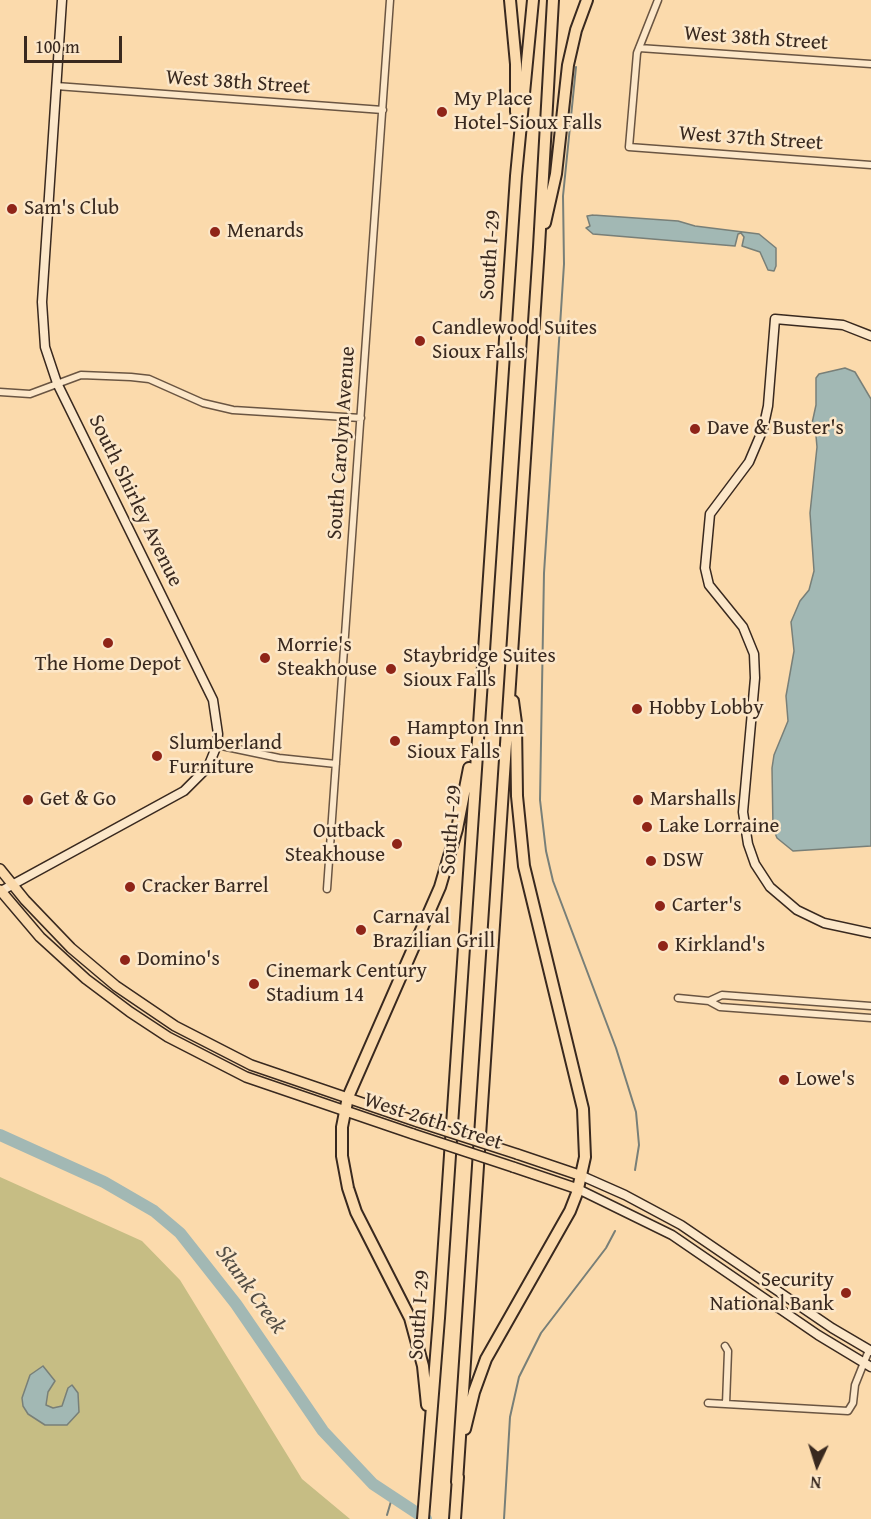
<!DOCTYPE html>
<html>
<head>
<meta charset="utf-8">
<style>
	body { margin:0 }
	#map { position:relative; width:871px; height:1519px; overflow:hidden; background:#fbdaac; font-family:"Gentium Book Plus",serif }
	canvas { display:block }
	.north { position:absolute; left:787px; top:1435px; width:60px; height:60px; -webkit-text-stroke:4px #fce7c9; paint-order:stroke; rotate:184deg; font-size:16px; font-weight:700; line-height:24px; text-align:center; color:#39291f }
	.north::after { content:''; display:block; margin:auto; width:21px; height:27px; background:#39291f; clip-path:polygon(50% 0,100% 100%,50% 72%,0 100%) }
	.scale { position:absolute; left:24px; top:36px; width:98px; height:27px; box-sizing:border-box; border:3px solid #39291f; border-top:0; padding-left:8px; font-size:18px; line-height:21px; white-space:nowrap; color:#39291f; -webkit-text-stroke:4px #fce7c9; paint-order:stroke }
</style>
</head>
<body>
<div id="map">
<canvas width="871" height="1519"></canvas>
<div class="north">N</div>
<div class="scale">100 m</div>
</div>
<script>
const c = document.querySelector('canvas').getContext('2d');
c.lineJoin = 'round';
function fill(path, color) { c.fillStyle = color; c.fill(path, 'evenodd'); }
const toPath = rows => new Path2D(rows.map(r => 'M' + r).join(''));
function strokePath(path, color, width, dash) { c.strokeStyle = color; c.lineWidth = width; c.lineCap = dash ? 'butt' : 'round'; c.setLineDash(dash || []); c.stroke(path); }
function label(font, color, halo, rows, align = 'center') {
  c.font = font + ' "Gentium Book Plus",serif'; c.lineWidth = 5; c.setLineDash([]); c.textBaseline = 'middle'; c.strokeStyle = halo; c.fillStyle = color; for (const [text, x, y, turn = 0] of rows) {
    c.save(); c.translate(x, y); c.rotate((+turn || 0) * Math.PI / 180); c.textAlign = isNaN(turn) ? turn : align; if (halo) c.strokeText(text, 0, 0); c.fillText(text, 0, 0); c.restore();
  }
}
const green = toPath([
	[0,1177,142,1241,180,1280,302,1479,350,1519,0,1519]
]);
const water = toPath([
	[593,215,678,221,695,226,759,234,776,248,776,266,774,271,768,270,760,252,742,246,744,237,741,233,738,234,735,246,593,234,586,228,590,226,587,216,593,215],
	[845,368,855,372,871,399,871,846,793,851,777,838,773,828,772,768,774,755,788,721,786,696,794,651,791,622,800,601,809,590,814,571,810,513,817,447,816,436,811,428,816,405,816,378,819,374,845,368],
	[43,1366,55,1381,48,1392,46,1405,53,1408,62,1406,68,1388,72,1385,78,1393,79,1412,67,1425,45,1425,28,1414,23,1406,22,1398,30,1375,43,1366]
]);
const stream = toPath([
	[576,67,563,196,564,264,544,573,540,800,546,851,553,881,616,1048,636,1112,639,1145,635,1170],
	[387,1515,392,1498],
	[504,1519,510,1417,519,1377,541,1333,606,1248,615,1231]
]);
const river = toPath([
	[0,1135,104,1182,154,1211,180,1233,236,1304,323,1431,373,1484,426,1519]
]);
const street = toPath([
	[658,0,637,53,629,147,871,165],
	[639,48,871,64],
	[56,86,383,110],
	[0,392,30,394,81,375,131,377,149,379,203,403,233,410,361,418],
	[217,745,279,758,336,764],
	[327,889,390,0],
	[678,998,709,1001,720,1007,871,1018],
	[709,1001,722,995,871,1006],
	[725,1346,728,1351,726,1404],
	[708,1403,848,1411,853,1403,855,1385,869,1350]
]);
const secondary = toPath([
	[871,336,843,325,775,319,768,406,763,429,749,462,710,514,705,568,709,585,743,627,754,654,755,678,743,812,748,844,755,864,770,887,797,910,824,923,871,933],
	[1,891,184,791,208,767,217,745,218,734,213,700,57,383,45,347,42,302,62,0],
	[582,1176,625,1195,681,1225,832,1328,871,1351],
	[578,1189,672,1235,818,1335,871,1367]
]);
const primary = toPath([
	[0,869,25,900,71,948,116,986,175,1026,251,1065,418,1122],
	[0,890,40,937,86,979,130,1012,168,1037,246,1077,413,1134],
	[517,1154,582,1176],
	[513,1167,578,1189]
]);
const highway = toPath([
	[510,0,516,64,516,112],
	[545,223,556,174,568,65,576,30,587,0],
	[427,1405,423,1366,410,1318,356,1212,348,1188,342,1156,342,1127,348,1097,440,887,457,829,469,768],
	[465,1429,474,1392,486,1359,570,1211,577,1193,585,1157,583,1109,524,866,517,796,516,723,513,701],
	[457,1482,539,247,553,0],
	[423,1519,439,1318,516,176,533,0],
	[455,1519,458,1477]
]);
const primaryBridge = toPath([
	[418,1122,517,1154],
	[413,1134,513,1167]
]);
const markers = [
	[442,112,6,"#8f2418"],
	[12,209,6,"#8f2418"],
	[215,232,6,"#8f2418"],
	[420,341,6,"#8f2418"],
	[695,429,6,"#8f2418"],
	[108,643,6,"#8f2418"],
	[265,658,6,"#8f2418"],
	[391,669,6,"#8f2418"],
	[637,709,6,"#8f2418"],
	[395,741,6,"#8f2418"],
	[157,756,6,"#8f2418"],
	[28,800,6,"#8f2418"],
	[638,800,6,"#8f2418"],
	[647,827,6,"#8f2418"],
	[397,844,6,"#8f2418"],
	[651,861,6,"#8f2418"],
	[130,887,6,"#8f2418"],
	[660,906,6,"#8f2418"],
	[361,930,6,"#8f2418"],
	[663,946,6,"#8f2418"],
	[125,960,6,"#8f2418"],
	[254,984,6,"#8f2418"],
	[784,1080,6,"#8f2418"],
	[846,1293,6,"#8f2418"]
];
const streetNames = [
	["West 38th Street",756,39,4],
	["West 38th Street",238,83,4],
	["West 37th Street",751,139,4],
	["South I-29",491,255,-86],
	["South Carolyn Avenue",342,443,-86],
	["South Shirley Avenue",135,501,64],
	["South I-29",452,830,-86],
	["West 26th Street",433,1122,18],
	["South I-29",420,1315,-86]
];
const poiNames = [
	["My Place",454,100],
	["Hotel-Sioux Falls",454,124],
	["Sam's Club",24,209],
	["Menards",227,232],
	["Candlewood Suites",432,329],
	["Sioux Falls",432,353],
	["Dave & Buster's",707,429],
	["Morrie's",277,646],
	["Steakhouse",277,670],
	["Staybridge Suites",403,657],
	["Sioux Falls",403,681],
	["The Home Depot",108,665,"center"],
	["Hobby Lobby",649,709],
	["Hampton Inn",407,729],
	["Sioux Falls",407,753],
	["Slumberland",169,744],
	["Furniture",169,768],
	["Get & Go",40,800],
	["Marshalls",650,800],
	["Lake Lorraine",659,827],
	["Outback",385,832,"right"],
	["Steakhouse",385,856,"right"],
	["DSW",663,861],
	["Cracker Barrel",142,887],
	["Carter's",672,906],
	["Carnaval",373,918],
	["Brazilian Grill",373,942],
	["Kirkland's",675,946],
	["Domino's",137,960],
	["Cinemark Century",266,972],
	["Stadium 14",266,996],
	["Lowe's",796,1080],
	["Security",834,1281,"right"],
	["National Bank",834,1305,"right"]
];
const waterNames = [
	["Skunk Creek",250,1290,54]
];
fill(green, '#c6bd84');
fill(water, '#a2b8b4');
strokePath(water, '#787f78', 1.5);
strokePath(stream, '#787f78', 2);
strokePath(river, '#a2b8b4', 12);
strokePath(street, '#6a5542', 9);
strokePath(secondary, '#39291f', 11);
strokePath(primary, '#39291f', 12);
strokePath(highway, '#39291f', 14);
strokePath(street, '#fce7c9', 6);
strokePath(secondary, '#fce7c9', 8);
strokePath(primary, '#fbdaac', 9);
strokePath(highway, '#fbdaac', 10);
strokePath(primaryBridge, '#39291f', 12, []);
strokePath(primaryBridge, '#fbdaac', 9);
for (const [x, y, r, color] of markers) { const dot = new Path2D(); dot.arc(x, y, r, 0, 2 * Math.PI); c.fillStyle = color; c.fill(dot); strokePath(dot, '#fce7c9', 2); }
label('21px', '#39291f', '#fce7c9', streetNames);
label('21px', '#39291f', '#fce7c9', poiNames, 'left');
label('italic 22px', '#534d44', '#fce7c9', waterNames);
</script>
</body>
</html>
